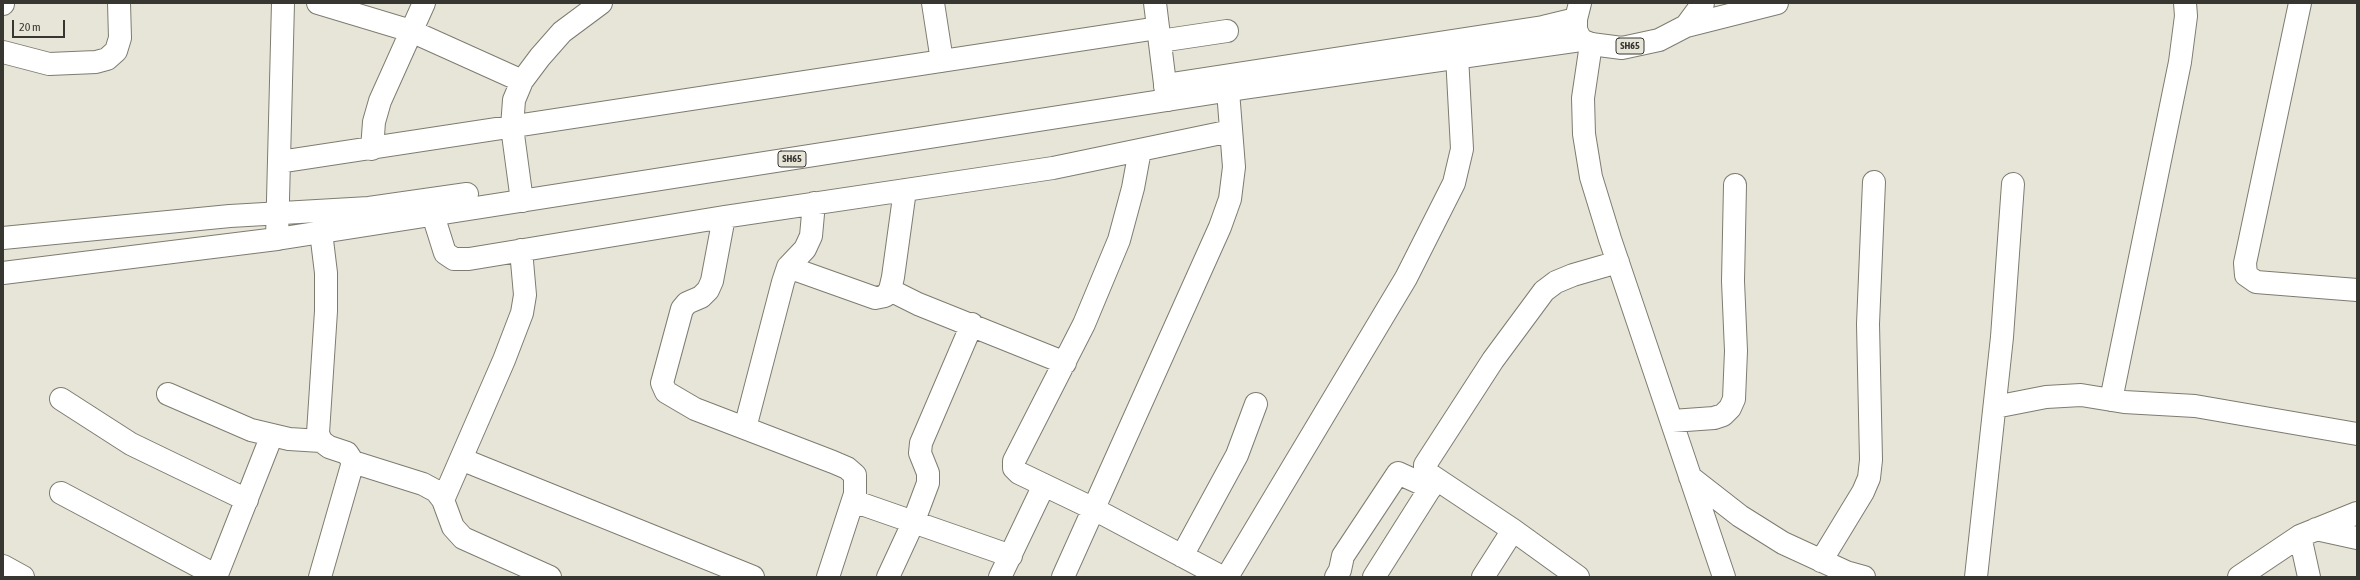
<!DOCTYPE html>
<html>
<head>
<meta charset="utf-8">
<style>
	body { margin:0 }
	#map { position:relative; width:2360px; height:580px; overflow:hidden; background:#e7e5d8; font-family:"Asap Condensed",sans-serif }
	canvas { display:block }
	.frame { position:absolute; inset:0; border:4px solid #373631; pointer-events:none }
	.scale { position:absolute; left:12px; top:20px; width:53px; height:18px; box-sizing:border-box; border:2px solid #373631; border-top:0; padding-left:5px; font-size:12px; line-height:14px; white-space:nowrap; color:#373631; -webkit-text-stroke:3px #e7e5d8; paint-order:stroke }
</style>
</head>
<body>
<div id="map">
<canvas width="2360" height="580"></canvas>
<div class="frame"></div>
<div class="scale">20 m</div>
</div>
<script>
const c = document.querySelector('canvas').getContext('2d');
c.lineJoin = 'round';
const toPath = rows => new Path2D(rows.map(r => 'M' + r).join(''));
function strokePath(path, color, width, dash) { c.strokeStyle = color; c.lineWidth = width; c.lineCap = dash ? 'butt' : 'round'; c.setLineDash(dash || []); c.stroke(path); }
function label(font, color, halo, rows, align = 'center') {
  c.font = font + ' "Asap Condensed",sans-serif'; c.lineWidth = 3.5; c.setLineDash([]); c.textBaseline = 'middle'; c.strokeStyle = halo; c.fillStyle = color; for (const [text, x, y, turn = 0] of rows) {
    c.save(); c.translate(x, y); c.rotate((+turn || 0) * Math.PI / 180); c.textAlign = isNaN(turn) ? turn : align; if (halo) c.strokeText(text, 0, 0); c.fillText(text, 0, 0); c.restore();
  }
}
const minor = toPath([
	[318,3,411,31,522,81],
	[933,3,942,61],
	[1155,3,1167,100],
	[2300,3,2245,263,2246,275,2256,282,2357,290],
	[3,4,3,3],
	[1160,41,1227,31],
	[1591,44,1583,98,1584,134,1591,177,1610,239,1724,577],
	[3,52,49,64,96,62,107,59,116,51,120,38,119,3],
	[372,149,374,122,380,101,424,3],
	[1140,150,1133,188,1119,240,1084,324,1014,461,1014,468,1019,473,1092,508,1222,577],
	[279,162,1158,28],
	[522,201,512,127,514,100,522,81,540,57,562,32,601,3],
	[433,215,445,253,454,259,469,259,724,217,1053,168,1231,131],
	[724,217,712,281,708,290,701,297,687,303,682,309,662,383,666,392,695,409,833,462,847,468,855,475,855,494,828,577],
	[277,239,283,3],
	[788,267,875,298,885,296,890,290,893,277,905,190],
	[890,290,918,304,1065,363],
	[168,394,251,430,289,439,321,441],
	[61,399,131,444,247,500],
	[2111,400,2180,62,2186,16,2185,3],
	[1995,407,2046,397,2081,395,2124,402,2195,406,2357,434],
	[1672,421,1714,418,1723,415,1730,408,1734,399,1736,351,1733,281,1735,185],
	[745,428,783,282,788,267,805,249,811,236,814,203],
	[461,459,753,577],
	[353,462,423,484,436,491,443,500,453,527,463,538,550,577],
	[1690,477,1740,516,1783,543,1846,572,1864,577],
	[61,493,217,576],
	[443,500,504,360,522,313,525,295,521,250],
	[853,501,1011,556],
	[2316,529,2357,538],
	[2300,536,2309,577],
	[1182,556,1237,455,1256,404],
	[1821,561,1863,492,1869,478,1871,460,1868,324,1874,182],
	[3,566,23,577],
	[216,577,272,435],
	[320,577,353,462,347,453,329,447,321,441,318,433,326,311,326,273,321,232],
	[888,577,913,523,928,483,928,473,920,453,921,443,972,324],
	[1000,577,1044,485],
	[1063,577,1220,227,1230,199,1234,167,1228,91],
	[1227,577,1406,278,1454,183,1462,149,1457,56],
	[1336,577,1340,570,1343,556,1398,473,1431,488],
	[1374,577,1436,479],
	[1483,577,1513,530],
	[1578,577,1513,530,1432,476,1425,470,1425,465,1493,360,1544,291,1556,282,1573,275,1618,262],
	[1976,577,2002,337,2013,184],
	[2239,577,2300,536,2357,513]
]);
const major = toPath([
	[1580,3,1576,19,1576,30,1581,40,1591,44,1622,48,1659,40,1686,26,1703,3],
	[1686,26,1777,3],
	[1165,85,1543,27,1576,19],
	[3,238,230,216,369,208,467,194],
	[3,273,277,239,1244,88,1581,40]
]);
const shields = [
	[1630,46,28],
	[792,159,28]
];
const shieldNames = [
	["SH65",1630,46],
	["SH65",792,159]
];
strokePath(minor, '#7e7c70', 24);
strokePath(major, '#7e7c70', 24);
strokePath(minor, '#fff', 22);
strokePath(major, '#fff', 22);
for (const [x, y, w] of shields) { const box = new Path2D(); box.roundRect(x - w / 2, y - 8, w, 16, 3); c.fillStyle = '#e7e5d8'; c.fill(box); strokePath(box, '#373631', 1); }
label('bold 10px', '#373631', null, shieldNames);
</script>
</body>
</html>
